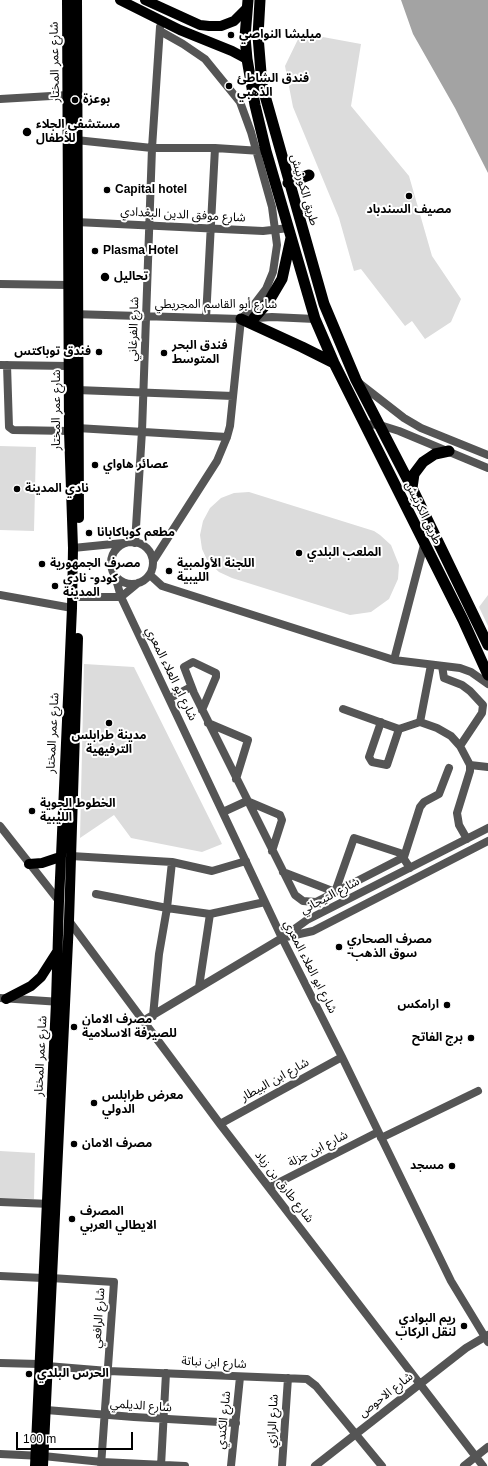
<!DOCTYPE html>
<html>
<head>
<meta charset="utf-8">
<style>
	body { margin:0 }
	#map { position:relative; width:488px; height:1466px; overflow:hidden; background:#fff; font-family:Helvetica,sans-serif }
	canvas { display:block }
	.scale { position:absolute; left:16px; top:1432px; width:117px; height:18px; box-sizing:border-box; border:2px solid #000; border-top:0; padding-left:5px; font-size:12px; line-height:14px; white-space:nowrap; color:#000; -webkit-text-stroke:3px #fff; paint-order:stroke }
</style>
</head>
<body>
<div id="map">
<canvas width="488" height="1466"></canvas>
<div class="scale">100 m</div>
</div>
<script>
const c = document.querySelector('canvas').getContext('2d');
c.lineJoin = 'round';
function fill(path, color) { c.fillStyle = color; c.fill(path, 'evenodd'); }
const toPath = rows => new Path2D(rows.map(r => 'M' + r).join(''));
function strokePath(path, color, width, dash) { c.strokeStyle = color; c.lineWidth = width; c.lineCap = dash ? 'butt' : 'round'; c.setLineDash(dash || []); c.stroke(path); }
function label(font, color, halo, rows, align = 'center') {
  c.font = font + ' Helvetica,"Noto Sans Arabic",sans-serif'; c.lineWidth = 4; c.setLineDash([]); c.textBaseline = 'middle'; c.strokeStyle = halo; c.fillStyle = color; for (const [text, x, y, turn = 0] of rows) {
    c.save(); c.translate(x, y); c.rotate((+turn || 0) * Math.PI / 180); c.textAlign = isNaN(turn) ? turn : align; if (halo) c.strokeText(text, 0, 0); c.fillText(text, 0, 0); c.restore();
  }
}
const green = toPath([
	[301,33,361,44,351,106,409,176,432,256,461,299,451,322,425,339,412,321,405,326,361,269,354,271,339,218,293,107,285,66],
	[0,446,36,447,34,531,0,530],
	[249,492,374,531,380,535,391,545,399,565,398,579,389,599,371,612,350,615,232,578,219,572,208,562,202,549,200,535,203,521,210,508,221,498,234,493],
	[488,595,488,626,479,607],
	[84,664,134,667,222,844,202,852,131,838,114,815,80,838],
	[0,1151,35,1153,34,1199,0,1198]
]);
const water = toPath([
	[401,0,488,0,488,173,455,108,413,34]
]);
const minor = toPath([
	[0,99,68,95],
	[76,140,152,148,215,148,261,151],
	[76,222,263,231,289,228],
	[0,284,69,285],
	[72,314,241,319,272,317,315,319],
	[206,318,215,148],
	[0,365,69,366],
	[7,365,9,427,13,430,69,431],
	[359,383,404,418,421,428,488,455],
	[77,390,233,396],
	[364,424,380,425,399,431,488,468],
	[77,428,227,437],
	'111 563a21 21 0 1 1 42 0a21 21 0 1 1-42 0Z',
	[135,543,142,431,152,148,160,27],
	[73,548,123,543],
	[153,561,217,461,227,437,230,426,241,319,250,310,266,289,273,272,277,245,272,207,251,132,240,102,205,59,183,44,160,31],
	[150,575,162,586,394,660,460,668,471,672,488,684],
	[115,576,121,597,282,938,342,1057,451,1281,488,1342],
	[0,595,72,608],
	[72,597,121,597,138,583],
	[394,660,424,545],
	[442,666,444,678,462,685,470,691,483,705,482,713,460,746],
	[170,698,191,687],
	[343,709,399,729,420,722,437,728,451,736,460,746,470,765,470,771,457,813,459,825,467,839],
	[202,710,216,677,216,673,193,662,184,667,194,693,295,895,303,901,316,902,404,857,420,807,424,802,439,794,449,768],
	[381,722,369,757,372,762,387,765,399,729],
	[420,722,431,665],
	[208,723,248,740,236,779],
	[470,765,488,767],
	[223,812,247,801,280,815,282,820,272,851],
	[0,826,59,901],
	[71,856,172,862],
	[283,872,335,892,354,838,400,853,410,868],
	[96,894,167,908,172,862,212,871,246,861],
	[69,921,220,1124,483,1466],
	[286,937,313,931,488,841],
	[199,987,210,914],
	[0,998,61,1002],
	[153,1016,159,954,167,908,210,914,265,902],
	[143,1021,282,938,307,920,488,828],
	[220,1124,342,1057],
	[381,1138,478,1091],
	[270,1187,378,1132],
	[0,1202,51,1204],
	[0,1276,43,1278],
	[51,1278,114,1282,101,1466],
	[0,1363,39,1364],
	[47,1366,108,1371,307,1379,316,1386,382,1466],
	[46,1410,134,1417,236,1423],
	[0,1454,43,1456,102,1462,185,1466],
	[161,1466,166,1373],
	[231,1466,240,1377],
	[282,1466,288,1378],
	[315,1466,466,1348,488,1335],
	[464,1466,488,1447]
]);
const major = toPath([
	[77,0,79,518],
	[120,0,180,30,232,51,247,59],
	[145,0,200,25,209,26,221,26,234,21,247,8],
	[29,864,42,863,60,857],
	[6,999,31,986,41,977,57,952],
	[35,1466,56,1002,59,901,72,608,73,548,69,431,67,0],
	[43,1466,69,921,78,638]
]);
const highway = toPath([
	[248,0,245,37,247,59,255,105,266,151,315,319,334,363,463,620,488,675],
	[260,0,258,36,262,85,324,304,356,380,412,488,488,645],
	[288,183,309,175],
	[254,318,269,301,282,279,291,238],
	[241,319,302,347,334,363],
	[412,488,414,474,423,462,435,454,449,451]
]);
const markers = [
	[231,35,4,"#000"],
	[229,86,4,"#000"],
	[75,100,4,"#000"],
	[27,132,5,"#000"],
	[107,190,4,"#000"],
	[409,196,4,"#000"],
	[95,251,4,"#000"],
	[105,277,5,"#000"],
	[99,352,4,"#000"],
	[164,353,4,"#000"],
	[95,465,4,"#000"],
	[17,489,4,"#000"],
	[89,533,4,"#000"],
	[299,553,4,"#000"],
	[42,564,4,"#000"],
	[169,571,4,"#000"],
	[55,586,4,"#000"],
	[109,723,4,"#000"],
	[32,811,4,"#000"],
	[339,947,4,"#000"],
	[447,1005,4,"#000"],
	[74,1027,4,"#000"],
	[471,1038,4,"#000"],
	[94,1103,4,"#000"],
	[74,1144,4,"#000"],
	[452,1166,4,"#000"],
	[72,1219,4,"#000"],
	[464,1326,4,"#000"],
	[29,1374,4,"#000"]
];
const poiNames = [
	["ميليشا النواصي",239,35],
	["فندق الشاطئ",237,79],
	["الذهبي",237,93],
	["بوعزة",83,100],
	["مستشفى الجلاء",36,125],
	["للأطفال",36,139],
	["Capital hotel",115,190],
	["مصيف السندباد",409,210,"center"],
	["Plasma Hotel",103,251],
	["تحاليل",114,277],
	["فندق البحر",172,346],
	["المتوسط",172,360],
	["فندق توباكتس",91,352,"right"],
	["عصائر هاواي",103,465],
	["نادي المدينة",25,489],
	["مطعم كوباكابانا",97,533],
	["الملعب البلدي",307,553],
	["مصرف الجمهورية",50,564],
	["اللجنة الأولمبية",177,564],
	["الليبية",177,578],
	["كودو- نادي",63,579],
	["المدينة",63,593],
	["مدينة طرابلس",109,736,"center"],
	["الترفيهية",109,750,"center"],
	["الخطوط الجوية",40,804],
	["الليبية",40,818],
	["مصرف الصحاري",347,940],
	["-سوق الذهب",347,954],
	["ارامكس",439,1005,"right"],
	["مصرف الامان",82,1020],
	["للصيرفة الاسلامية",82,1034],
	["برج الفاتح",463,1038,"right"],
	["معرض طرابلس",102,1096],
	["الدولي",102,1110],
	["مصرف الامان",82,1144],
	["مسجد",444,1166,"right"],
	["المصرف",80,1212],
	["الايطالي العربي",80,1226],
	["ريم البوادي",456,1319,"right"],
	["لنقل الركاب",456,1333,"right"],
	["الحرس البلدي",37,1374]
];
const streetNames = [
	["شارع عمر المختار",55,62,-91],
	["طريق الكورنيش",304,190,74],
	["شارع موفق الدين البغدادي",183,215,3],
	["شارع أبو القاسم المجريطي",216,305],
	["شارع الفرغاني",134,329,-88],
	["شارع عمر المختار",57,410,-90],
	["طريق الكرنيش",423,513,64],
	["شارع ابو العلاء المعري",171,674,64],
	["شارع عمر المختار",53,733,-87],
	["شارع التيجاني",330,896,-28],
	["شارع ابو العلاء المعري",310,967,63],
	["شارع عمر المختار",41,1056,-87],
	["شارع ابن البيطار",275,1080,-29],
	["شارع ابن جزلة",318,1149,-27],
	["شارع طارق بن زياد",284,1187,52],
	["شارع الرافعي",99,1318,-86],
	["شارع ابن نباتة",214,1363,3],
	["شارع الاحوص",386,1395,-38],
	["شارع الديلمي",141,1406,4],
	["شارع الكندي",224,1420,-84],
	["شارع الرازي",273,1421,-87]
];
fill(green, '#dcdcdc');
fill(water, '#a3a3a3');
strokePath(minor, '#555', 8);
strokePath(major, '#000', 10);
strokePath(highway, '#000', 11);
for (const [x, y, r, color] of markers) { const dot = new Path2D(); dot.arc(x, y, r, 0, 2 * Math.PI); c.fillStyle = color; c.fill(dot); strokePath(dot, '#fff', 1.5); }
label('bold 12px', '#000', '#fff', poiNames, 'left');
label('12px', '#000', '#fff', streetNames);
</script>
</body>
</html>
